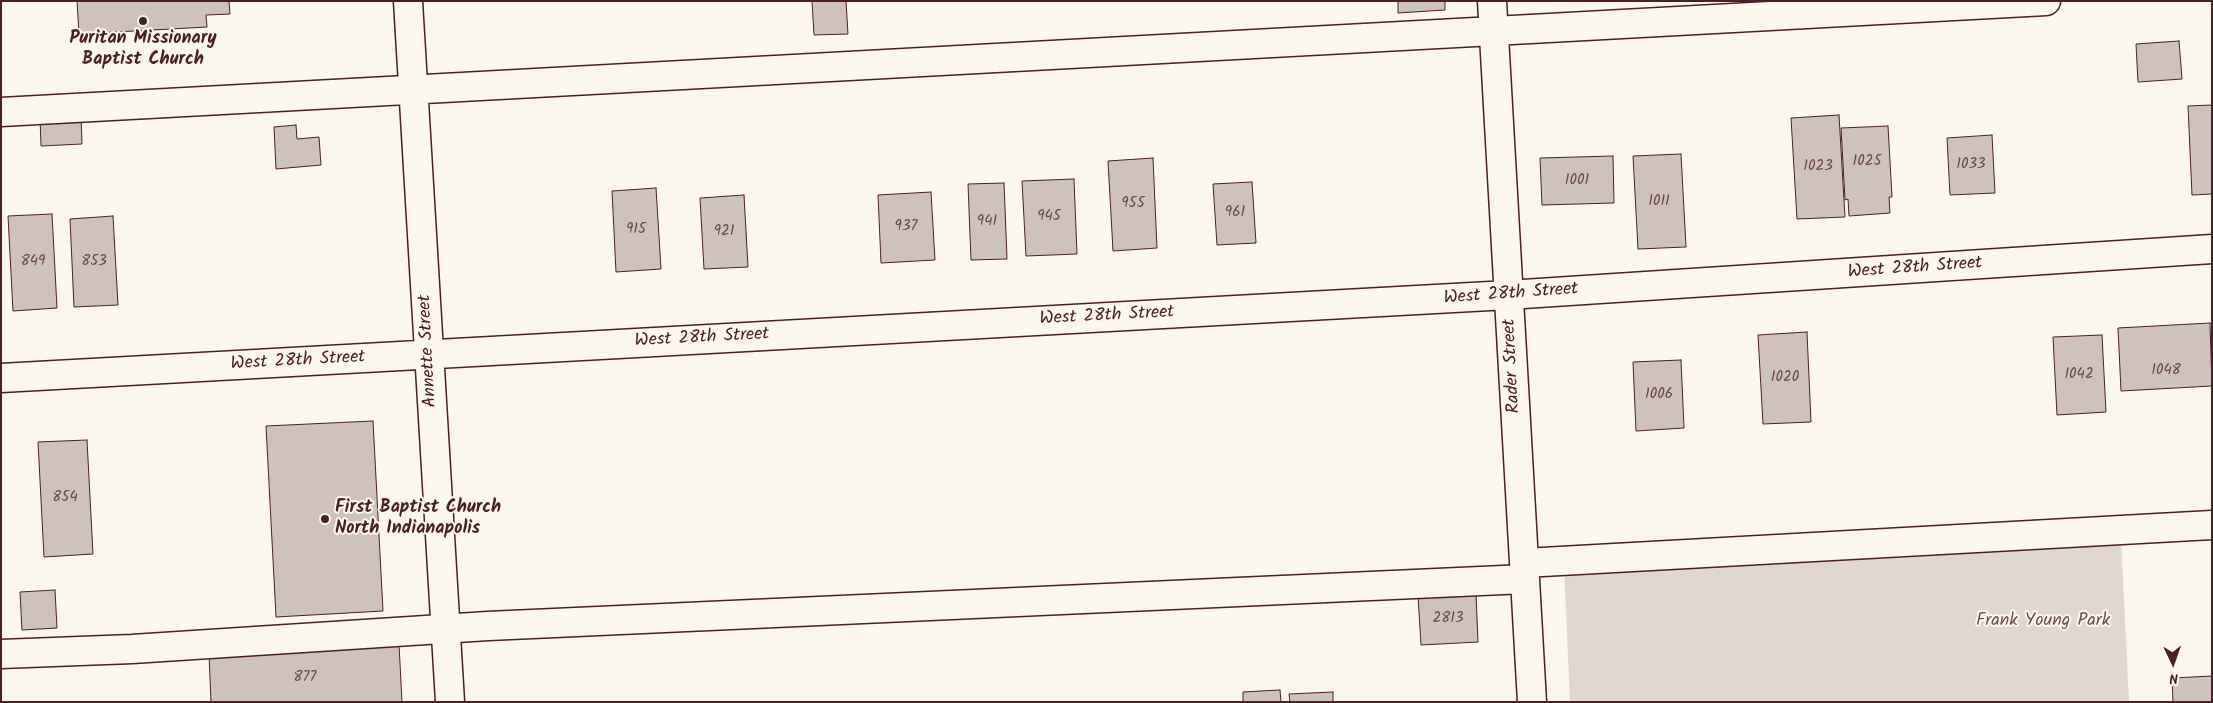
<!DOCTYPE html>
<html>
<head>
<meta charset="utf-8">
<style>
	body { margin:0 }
	#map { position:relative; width:2213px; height:703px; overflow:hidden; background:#fbf7ec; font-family:Kalam,sans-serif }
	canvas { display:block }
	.frame { position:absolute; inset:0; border:2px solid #4a1f2b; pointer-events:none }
	.north { position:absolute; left:2148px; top:638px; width:50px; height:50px; -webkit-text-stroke:4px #fbf7ec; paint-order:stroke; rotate:177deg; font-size:14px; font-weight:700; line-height:20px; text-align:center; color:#4a1f2b }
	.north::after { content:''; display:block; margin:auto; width:18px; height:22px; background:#4a1f2b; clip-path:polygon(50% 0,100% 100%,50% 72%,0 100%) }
</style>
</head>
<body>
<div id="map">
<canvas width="2213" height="703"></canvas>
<div class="frame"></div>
<div class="north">N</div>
</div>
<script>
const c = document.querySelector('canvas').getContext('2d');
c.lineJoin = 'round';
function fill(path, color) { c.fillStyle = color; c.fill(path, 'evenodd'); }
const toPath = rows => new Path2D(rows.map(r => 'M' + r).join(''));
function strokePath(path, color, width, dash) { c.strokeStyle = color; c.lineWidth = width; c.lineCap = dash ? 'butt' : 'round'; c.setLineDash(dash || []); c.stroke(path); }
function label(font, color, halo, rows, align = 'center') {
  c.font = font + ' Kalam,sans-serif'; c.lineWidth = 4; c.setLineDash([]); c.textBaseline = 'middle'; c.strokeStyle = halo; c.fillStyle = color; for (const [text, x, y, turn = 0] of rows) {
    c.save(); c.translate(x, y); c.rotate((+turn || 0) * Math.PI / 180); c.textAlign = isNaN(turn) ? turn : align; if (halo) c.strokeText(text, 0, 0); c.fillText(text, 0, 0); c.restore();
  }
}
const green = toPath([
	[2121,538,2129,702,1570,702,1564,567]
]);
const building = toPath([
	[77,1,229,1,230,14,206,15,207,27,79,34,77,1],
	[812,1,846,1,848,34,814,35,812,1],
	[1398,1,1445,1,1445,10,1398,13,1398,1],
	[2179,41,2182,79,2138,82,2136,44,2179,41],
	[2212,105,2212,194,2192,195,2188,106,2212,105],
	[81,115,82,144,41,146,40,117,81,115],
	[1839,115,1845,217,1797,219,1791,118,1839,115],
	[296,125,297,139,319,137,321,165,276,169,274,127,296,125],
	[1888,126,1892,197,1889,197,1890,213,1849,216,1848,199,1845,200,1841,128,1888,126],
	[1992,135,1995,193,1950,195,1947,138,1992,135],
	[1681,154,1686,247,1638,249,1633,156,1681,154],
	[1613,156,1614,203,1542,205,1540,158,1613,156],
	[1153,158,1157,248,1113,251,1108,161,1153,158],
	[1074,179,1077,254,1026,256,1022,181,1074,179],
	[1252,182,1256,243,1217,245,1213,184,1252,182],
	[1004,183,1007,259,971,260,968,184,1004,183],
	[656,188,661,269,616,272,612,191,656,188],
	[931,192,935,260,881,263,878,195,931,192],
	[744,195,748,267,704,269,700,198,744,195],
	[52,214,57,308,13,311,8,216,52,214],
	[113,216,118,305,74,307,70,219,113,216],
	[2210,323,2212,386,2121,391,2118,328,2210,323],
	[1807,332,1811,422,1763,424,1758,335,1807,332],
	[2102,335,2106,412,2057,415,2053,337,2102,335],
	[1681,360,1684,428,1636,431,1633,362,1681,360],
	[373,421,383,611,276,617,266,426,373,421],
	[87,440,93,554,44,557,38,442,87,440],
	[55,590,57,628,22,630,20,592,55,590],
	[1476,593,1478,642,1421,645,1418,596,1476,593],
	[399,644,402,702,211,702,209,654,399,644],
	[2212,676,2212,702,2173,702,2172,678,2212,676],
	[1280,690,1281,702,1243,702,1243,692,1280,690],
	[1333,692,1333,702,1290,702,1289,694,1333,692]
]);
const minor = toPath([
	[408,1,450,702],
	[1492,1,1532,702],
	[1,112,2046,1],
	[1,378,1508,295,2212,249],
	[1524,563,2212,525],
	[1,654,132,649,488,626,1525,579]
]);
const markers = [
	[143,21,5,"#4a1f2b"],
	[325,519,5,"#4a1f2b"]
];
const numberNames = [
	["1025",1867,162],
	["1033",1971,165],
	["1023",1818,167],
	["1001",1577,181],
	["1011",1659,202],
	["955",1133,204],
	["961",1235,213],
	["945",1049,217],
	["941",987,222],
	["937",906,227],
	["915",636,230],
	["921",724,232],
	["849",33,262],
	["853",94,262],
	["1048",2166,371],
	["1042",2079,375],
	["1020",1785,378],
	["1006",1659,395],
	["854",65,498],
	["2813",1448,619],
	["877",305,678]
];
const poiNames = [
	["Puritan Missionary",143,40],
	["Baptist Church",143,61],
	["First Baptist Church",335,509,"left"],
	["North Indianapolis",335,530,"left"]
];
const streetNames = [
	["West 28th Street",1915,269,-4],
	["West 28th Street",1511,295,-4],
	["West 28th Street",1107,317,-3],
	["West 28th Street",702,339,-3],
	["Annette Street",429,351,-93],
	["West 28th Street",298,362,-3],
	["Rader Street",1513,366,-93]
];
const parkNames = [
	["Frank Young Park",2043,622]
];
fill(green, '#e2d7d0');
fill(building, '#cfc2bc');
strokePath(building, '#4a1f2b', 1);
strokePath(minor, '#4a1f2b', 31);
strokePath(minor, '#fbf7ec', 28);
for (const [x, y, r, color] of markers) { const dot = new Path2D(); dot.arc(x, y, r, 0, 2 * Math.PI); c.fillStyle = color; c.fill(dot); strokePath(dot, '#fbf7ec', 2); }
label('15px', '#6b484f', null, numberNames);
label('bold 18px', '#4a1f2b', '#fbf7ec', poiNames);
label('18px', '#4a1f2b', '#fbf7ec', streetNames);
label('18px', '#704d54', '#fbf7ec', parkNames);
</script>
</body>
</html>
